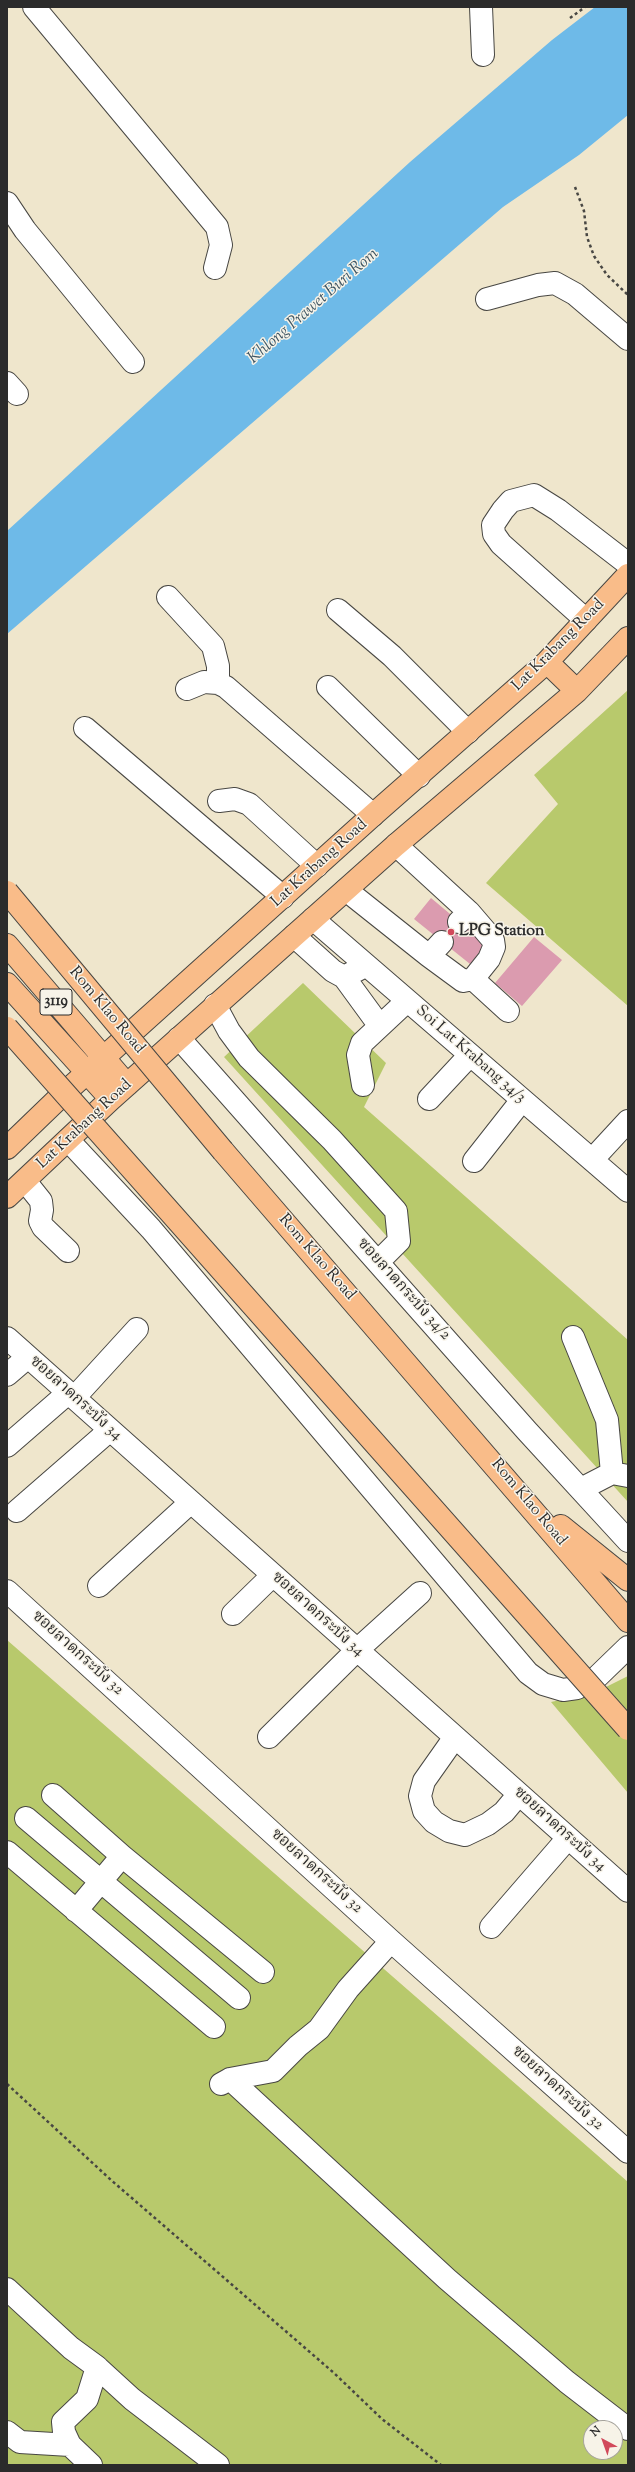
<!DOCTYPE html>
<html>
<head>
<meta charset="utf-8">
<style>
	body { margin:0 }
	#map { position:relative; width:635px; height:2472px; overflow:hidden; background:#efe6cc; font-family:"Sorts Mill Goudy",serif }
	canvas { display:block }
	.frame { position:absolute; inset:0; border:8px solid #2b2b2b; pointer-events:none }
	.north { position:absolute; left:583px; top:2420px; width:40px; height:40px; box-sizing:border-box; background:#f7f3e8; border:1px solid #a5a39c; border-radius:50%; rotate:319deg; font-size:11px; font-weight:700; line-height:16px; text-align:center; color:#2b2b2b }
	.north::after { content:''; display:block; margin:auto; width:14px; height:18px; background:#d1495b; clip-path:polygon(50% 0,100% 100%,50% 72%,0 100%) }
</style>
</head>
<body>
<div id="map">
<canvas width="635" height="2472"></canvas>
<div class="frame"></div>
<div class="north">N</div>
</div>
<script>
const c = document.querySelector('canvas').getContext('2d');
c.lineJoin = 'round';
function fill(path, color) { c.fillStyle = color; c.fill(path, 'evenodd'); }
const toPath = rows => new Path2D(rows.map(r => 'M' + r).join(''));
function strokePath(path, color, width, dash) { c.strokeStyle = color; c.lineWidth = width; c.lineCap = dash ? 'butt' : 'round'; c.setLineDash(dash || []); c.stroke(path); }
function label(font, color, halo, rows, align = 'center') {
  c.font = font + ' "Sorts Mill Goudy","Noto Serif Thai",serif'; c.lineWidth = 3; c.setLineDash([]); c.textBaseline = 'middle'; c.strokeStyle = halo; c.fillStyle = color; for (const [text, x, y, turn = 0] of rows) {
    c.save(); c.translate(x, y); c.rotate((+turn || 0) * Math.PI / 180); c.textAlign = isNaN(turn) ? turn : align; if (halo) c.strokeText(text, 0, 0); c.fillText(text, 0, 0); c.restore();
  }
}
const green = toPath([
	[628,690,628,1006,486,883,558,804,534,775],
	[303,983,386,1063,364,1107,628,1340,628,1502,224,1057],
	[7,1640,628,2182,628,2465,7,2465],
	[591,2428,615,2428,615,2452,591,2452],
	[628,1676,628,1793,551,1702,596,1692]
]);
const water = toPath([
	[595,7,628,7,628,115,579,155,503,207,7,634,7,531,410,162,552,40]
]);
const building = toPath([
	[431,898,486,944,470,964,414,919],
	[534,937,562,960,522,1006,495,983]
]);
const path = toPath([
	[570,18,585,7],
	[575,187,584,211,587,237,594,256,607,275,628,295],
	[7,2084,111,2180,334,2373,382,2419,441,2465]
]);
const minor = toPath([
	[34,7,217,227,221,245,215,268],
	[481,7,483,55],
	[7,203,25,230,133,362],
	[487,299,538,285,555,283,575,294,628,339],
	[7,383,17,394],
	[168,597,213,646,218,666,218,683],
	[338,610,392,656,468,732],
	[586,620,501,544,494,534,493,525,503,510,511,501,534,495,558,510,628,564],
	[328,687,419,776],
	[187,689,204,682,218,683,226,687,373,815],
	[85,728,283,897],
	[219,801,235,799,249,804,317,866],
	[396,845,469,912,459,922],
	[346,890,429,956,442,942],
	[313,919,628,1191],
	[294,936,333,971,344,977,365,966],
	[429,956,463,981,473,979,489,959,494,947,493,940,469,912],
	[344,977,379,1025],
	[473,979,508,1011],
	[215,1005,229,1031,249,1058,332,1140,396,1211,399,1241,378,1262],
	[179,1038,527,1431,628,1541],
	[363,1085,358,1055,362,1043,407,1001],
	[429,1099,470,1055],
	[68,1140,151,1229,528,1673,543,1684,563,1690,577,1688,597,1677,628,1647],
	[592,1160,628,1121],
	[474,1161,522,1100],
	[25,1181,41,1201,42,1210,40,1221,43,1227,68,1251],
	[573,1337,607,1420,612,1473],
	[7,1338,628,1891],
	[7,1375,28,1357],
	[74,1398,137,1329],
	[7,1446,68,1393],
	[581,1489,612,1473,628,1476],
	[17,1511,110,1430],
	[99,1586,191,1502],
	[7,1591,391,1941,628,2152],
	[233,1614,273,1575],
	[269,1737,357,1650,420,1593],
	[455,1737,424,1781,420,1796,424,1811,434,1822,449,1831,465,1835,488,1824,504,1812,519,1794],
	[53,1795,122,1856,76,1911],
	[26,1818,239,1998],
	[7,1852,214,2027],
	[122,1856,263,1972],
	[491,1927,568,1838],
	[230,2079,447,2279,567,2382,628,2429],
	[221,2084,230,2079,273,2071,298,2046,319,2029,348,1989,391,1941],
	[7,2289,71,2348,97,2367,87,2399,63,2422,64,2432,70,2445,91,2465],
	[97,2367,132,2399,218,2465],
	[7,2432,20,2442,70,2445]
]);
const major = toPath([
	[547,662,577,691],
	[7,945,127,1085],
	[7,984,111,1099],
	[7,1148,61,1096,373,815,547,662,628,575],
	[223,1151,628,1621],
	[7,1197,111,1099,396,845,577,691,628,638],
	[561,1526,628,1580]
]);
const majorBridge = toPath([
	[7,892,223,1151],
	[7,1028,628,1729]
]);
const markers = [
	[451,932,4,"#d1495b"]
];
const shields = [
	[56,1002,32]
];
const shieldNames = [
	["3119",56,1002]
];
const streetNames = [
	["Lat Krabang Road",559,646,-45],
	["Lat Krabang Road",320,864,-42],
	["Rom Klao Road",106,1011,50],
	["Soi Lat Krabang 34/3",470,1055,41],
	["Lat Krabang Road",85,1125,-43],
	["Rom Klao Road",316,1258,49],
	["ซอยลาดกระบัง 34/2",403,1290,48],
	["ซอยลาดกระบัง 34",75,1399,42],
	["Rom Klao Road",528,1503,50],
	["ซอยลาดกระบัง 34",317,1615,42],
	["ซอยลาดกระบัง 32",77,1654,42],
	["ซอยลาดกระบัง 34",559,1830,42],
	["ซอยลาดกระบัง 32",316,1872,42],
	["ซอยลาดกระบัง 32",557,2089,42]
];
const poiNames = [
	["LPG Station",459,932]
];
const waterNames = [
	["Khlong Prawet Buri Rom",314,307,-41]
];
fill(green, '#b8c96c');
fill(water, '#6ebae8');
fill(building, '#db9baf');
strokePath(minor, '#484743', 24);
strokePath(major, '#484743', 24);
strokePath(path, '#484743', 2.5, [3, 3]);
strokePath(minor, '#fff', 22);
strokePath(major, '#f9bc89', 22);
strokePath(majorBridge, '#484743', 24, []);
strokePath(majorBridge, '#f9bc89', 22);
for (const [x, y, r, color] of markers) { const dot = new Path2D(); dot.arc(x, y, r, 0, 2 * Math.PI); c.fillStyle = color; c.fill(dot); strokePath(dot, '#f7f3e8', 1.5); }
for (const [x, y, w] of shields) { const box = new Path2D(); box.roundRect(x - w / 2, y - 13, w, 26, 3); c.fillStyle = '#f7f3e8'; c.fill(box); strokePath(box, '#2b2b2b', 1); }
label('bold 15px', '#2b2b2b', null, shieldNames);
label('16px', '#2b2b2b', '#f7f3e8', streetNames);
label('bold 16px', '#2b2b2b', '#f7f3e8', poiNames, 'left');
label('italic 17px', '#3f5664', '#f7f3e8', waterNames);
</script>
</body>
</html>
